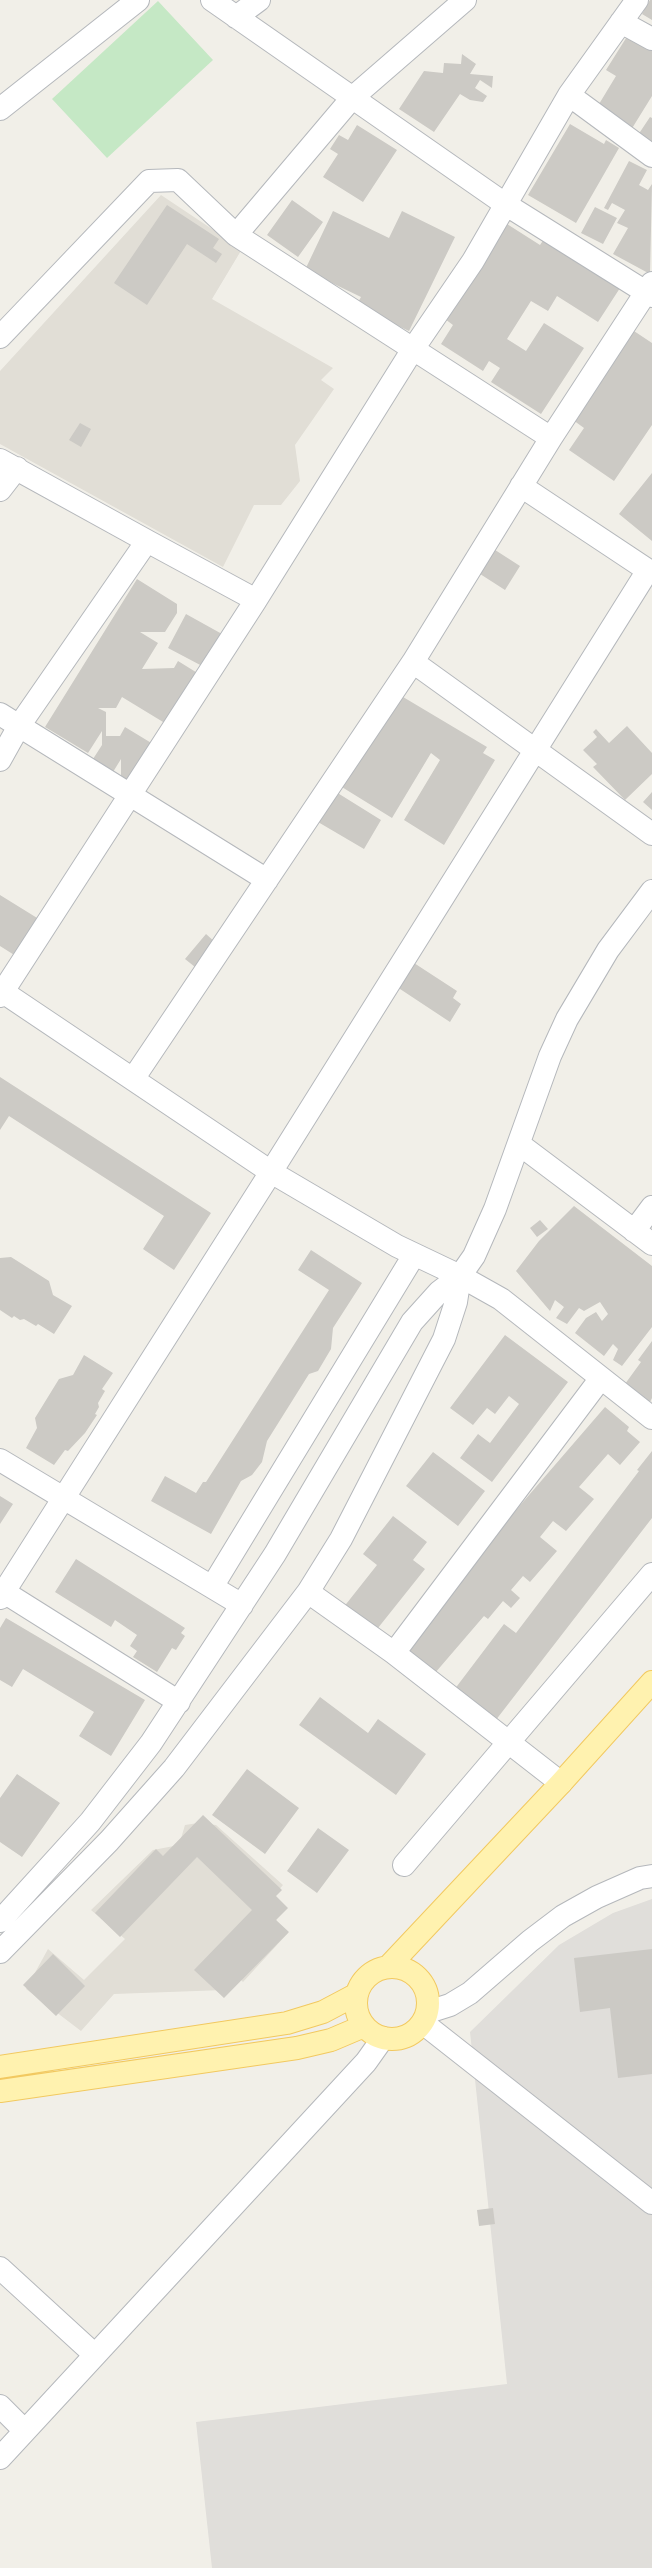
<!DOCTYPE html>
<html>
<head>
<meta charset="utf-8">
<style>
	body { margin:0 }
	canvas { display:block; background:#f1efe8 }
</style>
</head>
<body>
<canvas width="652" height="2568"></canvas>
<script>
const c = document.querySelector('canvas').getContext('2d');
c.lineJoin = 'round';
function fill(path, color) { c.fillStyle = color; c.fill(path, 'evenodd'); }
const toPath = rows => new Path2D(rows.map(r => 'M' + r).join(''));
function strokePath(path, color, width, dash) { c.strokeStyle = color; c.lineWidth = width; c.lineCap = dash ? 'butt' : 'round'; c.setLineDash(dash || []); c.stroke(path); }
const industrial = toPath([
	[652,1899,652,2568,212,2568,196,2422,507,2384,470,2032,559,1945,613,1913]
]);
const education = toPath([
	[161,195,242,249,212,299,333,368,321,380,334,389,295,445,300,481,281,505,254,505,223,567,0,444,0,371],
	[198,1823,216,1825,283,1885,270,1900,278,1925,288,1933,243,1982,237,1976,224,1990,114,1994,81,2031,26,1989,48,1949,84,1980,125,1939,91,1910,153,1850,179,1845,185,1825]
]);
const green = toPath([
	[158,1,213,60,107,158,52,99]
]);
const building = toPath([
	[650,0,652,0,652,20,642,14],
	[628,35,652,50,652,96,631,130,596,109,616,76,606,70],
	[462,54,476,64,470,74,493,76,492,88,480,80,475,88,487,96,483,102,470,100,460,94,434,132,399,109,424,71,443,73,444,63,461,64],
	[650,117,652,118,652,144,638,135],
	[570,124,604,144,606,140,619,148,576,223,528,195],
	[357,125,397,150,363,202,323,177,338,154,330,149,339,135,348,140],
	[629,161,647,170,639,185,648,190,652,184,650,274,613,254,628,228,617,223,625,210,612,203,608,210,604,208],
	[292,200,323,222,298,257,267,235],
	[167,205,219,239,213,248,222,254,216,263,187,244,147,305,114,283],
	[595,207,617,218,603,244,581,233],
	[333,211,389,238,402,211,455,237,409,331,356,306,361,297,305,270],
	[507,224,540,245,544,239,620,288,598,322,557,296,548,311,531,301,507,339,526,351,544,323,584,348,541,414,491,382,500,368,489,361,483,371,441,344,453,325,445,319],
	[634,331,652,343,652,425,614,481,569,450,584,428,573,420],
	[80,423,91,429,81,447,69,440],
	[652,473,652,541,619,514],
	[492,548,520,566,505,590,477,572],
	[137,579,177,604,177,613,165,632,140,632,158,643,142,669,174,668,178,661,199,674,168,725,122,697,116,708,98,708,106,712,106,736,120,736,125,727,153,744,130,786,121,780,121,759,113,772,93,759,102,745,102,731,88,753,45,727],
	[186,614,222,634,204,667,168,648],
	[393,691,487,747,483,753,495,760,444,845,404,820,440,760,431,753,392,818,337,784],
	[627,726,652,753,652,774,625,800,593,767,597,764,583,750,597,737,593,732,596,729,609,743],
	[336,792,381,820,364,849,318,822],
	[652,792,652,810,643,802],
	[0,895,42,921,19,958,0,946],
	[206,934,216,943,195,967,185,959],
	[414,963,457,991,453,998,461,1004,450,1022,397,987],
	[0,1077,211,1213,174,1270,143,1249,164,1216,9,1116,0,1130],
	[574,1206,652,1266,652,1327,622,1366,613,1360,618,1349,613,1344,604,1356,575,1333,586,1318,596,1312,602,1321,608,1314,600,1302,584,1311,579,1308,567,1324,556,1318,564,1307,555,1300,550,1311,516,1271,539,1241],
	[540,1220,548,1229,537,1237,530,1228],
	[311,1250,362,1283,333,1328,331,1349,318,1371,309,1374,267,1441,262,1462,252,1475,241,1481,211,1534,151,1501,165,1476,196,1493,203,1482,206,1482,329,1290,298,1270],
	[11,1257,49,1281,53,1295,72,1306,54,1334,38,1324,36,1326,24,1319,20,1320,14,1316,12,1318,0,1310,0,1258],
	[505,1335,568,1382,492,1482,460,1458,478,1434,490,1443,519,1404,509,1396,495,1414,487,1408,473,1425,450,1408],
	[652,1341,652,1398,650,1402,625,1384,641,1362,638,1360],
	[84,1355,113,1373,102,1389,105,1391,98,1403,99,1407,95,1414,97,1415,85,1433,68,1451,65,1450,54,1465,26,1448,37,1428,35,1418,59,1379,73,1375],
	[605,1407,629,1427,627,1431,640,1442,620,1465,608,1454,579,1487,594,1499,566,1531,553,1521,540,1537,557,1551,530,1582,523,1576,511,1590,520,1598,511,1608,503,1601,488,1619,484,1616,435,1673,405,1647,428,1612],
	[652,1451,652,1518,492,1725,451,1694,504,1624,516,1633,639,1471,637,1470],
	[433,1452,485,1491,458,1526,406,1486],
	[0,1496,13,1504,0,1524],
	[393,1516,427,1542,413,1560,425,1569,374,1633,343,1608,377,1565,363,1554],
	[76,1559,185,1628,181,1633,185,1636,176,1650,172,1648,157,1672,133,1657,137,1651,130,1646,137,1635,115,1620,111,1627,55,1592],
	[6,1618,145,1700,111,1756,79,1736,94,1712,23,1669,12,1687,0,1680,0,1628],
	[320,1697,368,1733,378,1719,426,1754,396,1795,299,1725],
	[247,1769,299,1808,265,1854,212,1815],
	[17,1774,60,1803,22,1857,0,1842,0,1798],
	[203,1815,282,1890,276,1896,288,1908,276,1920,289,1932,224,1998,194,1970,252,1910,197,1857,120,1937,95,1913,156,1849,163,1856],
	[318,1828,349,1850,317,1893,287,1871],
	[652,1949,652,2074,618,2078,610,2008,580,2012,574,1958],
	[53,1954,85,1986,56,2016,23,1985],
	[493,2208,495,2224,479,2226,477,2210]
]);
const minor = toPath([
	[212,0,505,204,652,296],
	[236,17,259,0],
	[621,22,652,39],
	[569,95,652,156],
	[0,109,138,0],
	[236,235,413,349,473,261,569,95,637,0],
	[0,337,149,181,178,180,236,235,352,98,465,0],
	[0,460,147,541,19,726,0,760],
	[521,486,652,573],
	[0,490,17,468],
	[147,541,256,600,413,349,551,438],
	[413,662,652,834],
	[0,714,267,880],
	[0,990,271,1172,397,1246,460,1276,501,1299,652,1418],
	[0,996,256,600],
	[133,1079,413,662,551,438,652,283],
	[519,1144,652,1244],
	[634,1231,652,1207],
	[0,1460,242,1605],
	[212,1587,414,1255],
	[4,1592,179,1702],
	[308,1592,394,1653,561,1783],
	[0,1598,271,1172,648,570],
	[394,1653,601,1378],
	[404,1865,652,1574],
	[0,1921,90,1822,151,1743,275,1554,412,1322,439,1292,460,1276,474,1256,495,1209,550,1056,567,1019,608,950,652,891],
	[0,1952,109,1841,174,1768,308,1592,341,1539,444,1339,456,1302,460,1276],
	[428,2012,450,2005,470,1993,530,1941,563,1916,597,1897,640,1878,652,1876],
	[423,2023,652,2203],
	[0,2268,95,2355],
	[0,2406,25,2431],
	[0,2458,366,2062,383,2038]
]);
const major = toPath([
	'356 2003a36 36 0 1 1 72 0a36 36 0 1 1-72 0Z',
	[388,1967,561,1783,652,1682],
	[0,2067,287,2023,323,2012,357,1994],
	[0,2091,297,2048,331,2040,364,2026]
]);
fill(industrial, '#e0deda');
fill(education, '#e1ded6');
fill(green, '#c5e8c5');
fill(building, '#cccac5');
strokePath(minor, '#b5b8bc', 24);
strokePath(major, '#f2c960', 24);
strokePath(minor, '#fff', 22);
strokePath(major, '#fff2af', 22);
</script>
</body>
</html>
